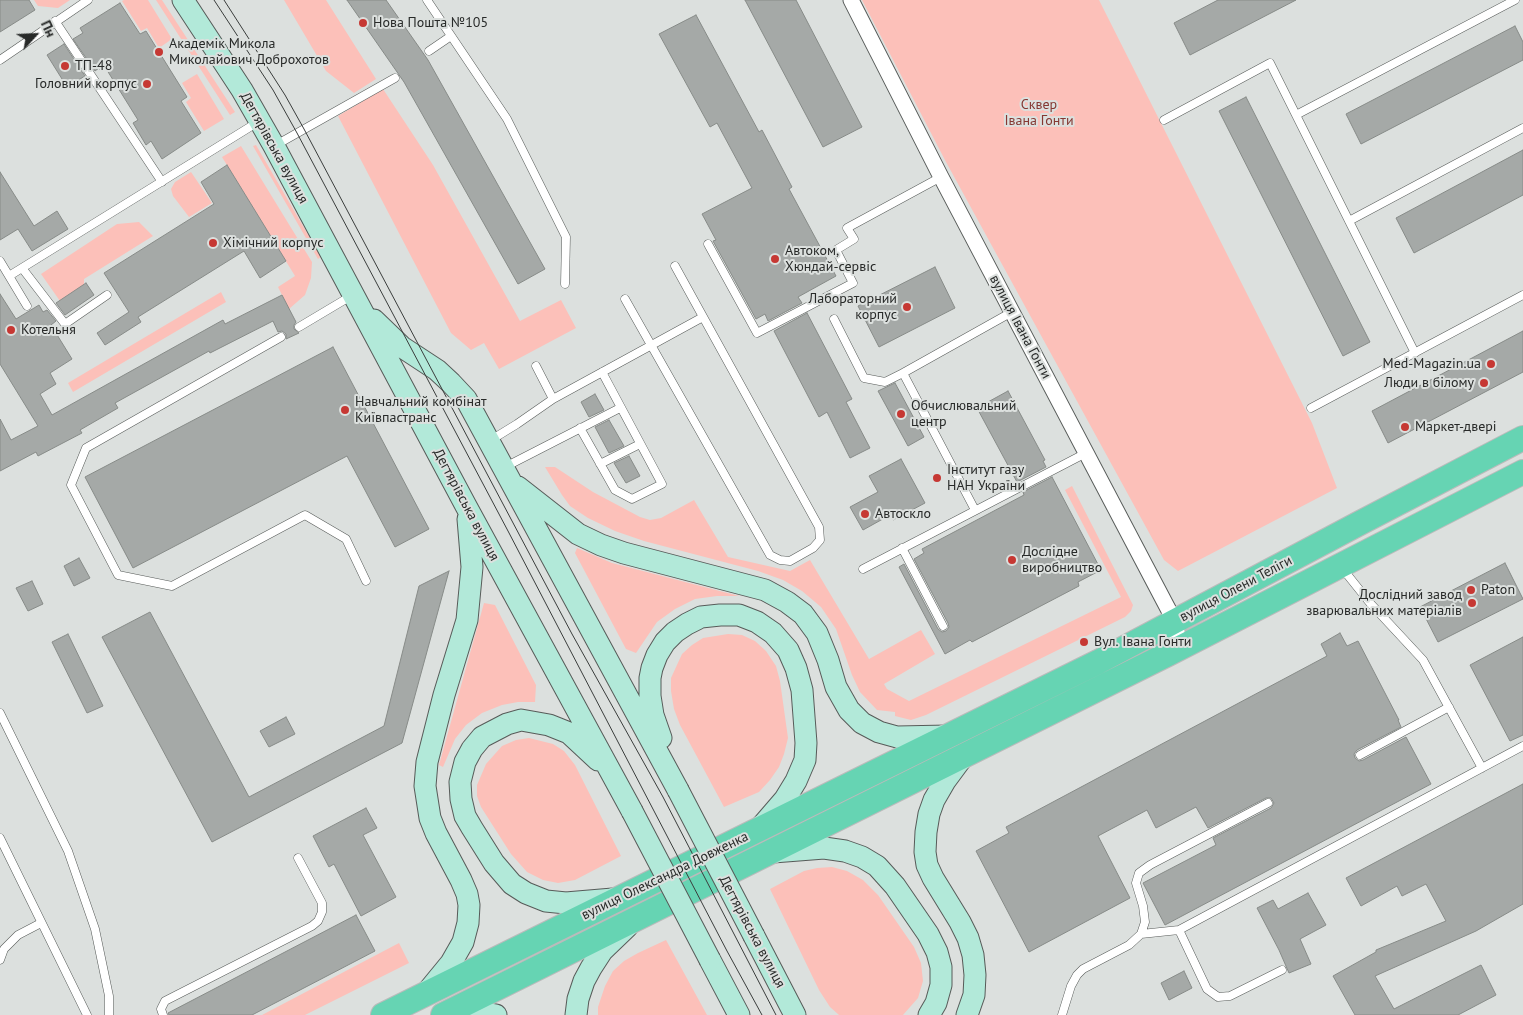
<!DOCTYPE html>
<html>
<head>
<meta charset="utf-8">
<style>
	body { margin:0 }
	#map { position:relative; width:1523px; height:1015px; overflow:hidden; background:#dce0de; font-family:"PT Sans",sans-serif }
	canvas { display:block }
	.north { position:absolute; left:10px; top:10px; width:50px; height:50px; -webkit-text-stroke:4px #dce0de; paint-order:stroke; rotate:65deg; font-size:14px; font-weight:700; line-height:20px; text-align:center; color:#282a29 }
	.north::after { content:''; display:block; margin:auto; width:18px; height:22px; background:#282a29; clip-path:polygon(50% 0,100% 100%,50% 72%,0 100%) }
</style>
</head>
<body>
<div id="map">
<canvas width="1523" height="1015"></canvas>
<div class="north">Пн</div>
</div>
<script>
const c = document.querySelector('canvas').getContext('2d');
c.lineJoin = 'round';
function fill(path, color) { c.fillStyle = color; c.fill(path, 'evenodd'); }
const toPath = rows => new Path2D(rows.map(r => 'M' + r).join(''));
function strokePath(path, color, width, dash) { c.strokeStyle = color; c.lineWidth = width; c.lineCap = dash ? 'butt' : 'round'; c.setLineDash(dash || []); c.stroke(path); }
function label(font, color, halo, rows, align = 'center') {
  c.font = font + ' "PT Sans",sans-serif'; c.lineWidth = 4; c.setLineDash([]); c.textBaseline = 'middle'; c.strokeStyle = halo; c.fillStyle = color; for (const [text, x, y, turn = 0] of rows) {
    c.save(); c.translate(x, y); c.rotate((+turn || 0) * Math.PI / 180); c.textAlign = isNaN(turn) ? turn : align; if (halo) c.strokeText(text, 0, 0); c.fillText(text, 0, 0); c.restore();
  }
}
const green = toPath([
	[34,0,70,0,58,8,38,6],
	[124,0,148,0,172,39,159,48,147,28,141,31,122,1],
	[156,0,162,0,235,112,230,115],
	[284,0,326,0,376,79,354,93,326,71],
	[862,0,1099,0,1312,423,1337,488,1178,571,1164,560,946,162],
	[197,74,224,119,204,131,186,102,191,98,182,83],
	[383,89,433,165,520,321,561,300,576,328,499,369,484,343,471,350,451,333,338,116],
	[256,145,321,257,318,259,253,146],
	[241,146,312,262,311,278,305,295,289,309,278,287,295,276,222,157],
	[191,172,212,203,189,217,173,196,171,189,175,182],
	[139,222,153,236,84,279,84,285,60,301,41,274,117,224],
	[221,292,226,302,73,392,68,383],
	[545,467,555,467,593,492,640,517,650,520,661,518,694,500,728,557,790,571,810,560,869,659,921,630,935,654,884,684,887,689,909,701,1121,597,1065,490,1072,486,1133,605,1131,611,1125,617,926,715,911,720,895,716,895,712,877,710,860,692,852,675,836,629,821,607,802,591,783,580,758,571,644,541,615,531,588,518,570,506,562,495],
	[577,548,612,563,739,596,717,596,695,599,675,609,657,622,636,653,626,649,575,553],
	[484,603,495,605,536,685,535,702,518,702,502,705,482,713,466,725,455,739,443,767,439,765],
	[728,634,742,635,755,641,766,651,776,666,780,681,788,738,784,754,779,767,770,780,759,792,724,807,680,725,674,709,671,691,671,678,682,654,692,645,703,638],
	[529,738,553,744,564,751,575,765,621,856,575,880,558,883,543,880,527,872,511,854,481,807,477,796,477,785,486,764,502,746,516,740],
	[832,867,847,871,863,880,878,895,914,947,921,963,923,981,918,998,903,1015,839,1015,830,1007,819,990,770,889,804,871,817,868],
	[666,940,707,1015,598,1015,598,1007,605,986,613,971,624,961,638,953],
	[399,943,409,963,305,1015,262,1015]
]);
const building = toPath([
	[0,0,29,0,35,10,0,32,0,0],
	[347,0,386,0,428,60,545,269,518,284,404,82,347,0],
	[745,0,796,0,862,127,823,147,745,0],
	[1218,0,1296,0,1190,55,1174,23,1218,0],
	[120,3,140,34,146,31,187,97,181,101,201,133,162,159,151,141,146,145,133,123,138,120,105,67,100,70,99,68,95,71,73,39,83,33,80,28,120,3],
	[696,15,759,132,762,130,792,187,789,189,836,276,798,297,802,303,768,321,765,314,756,319,713,241,716,240,702,214,752,188,717,123,710,127,659,34,696,15],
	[1515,26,1523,42,1523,60,1361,144,1346,114,1515,26],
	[64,44,85,76,67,87,47,55,64,44],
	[1246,97,1370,342,1343,356,1219,111,1246,97],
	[1523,150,1523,195,1414,253,1396,218,1523,150],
	[227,165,286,261,260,278,244,251,138,317,141,322,105,345,97,333,129,312,104,273,214,204,201,182,227,165],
	[0,172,34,226,57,211,68,229,32,251,18,229,0,240,0,172],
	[935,267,955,308,879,347,858,306,935,267],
	[86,283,94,295,65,315,56,303,86,283],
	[0,294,16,319,39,305,43,312,47,310,56,321,51,325,72,359,50,373,56,384,40,394,52,415,223,320,225,324,282,295,296,322,294,325,294,329,299,333,286,339,286,334,282,331,278,332,273,321,210,353,209,351,115,403,118,408,80,430,82,433,38,456,36,452,0,471,0,419,11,440,38,426,0,364,0,294],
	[807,313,852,399,846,402,870,448,850,458,827,412,819,417,774,331,807,313],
	[1523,331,1523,372,1388,443,1372,411,1523,331],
	[333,347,429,529,395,547,347,456,133,568,85,477,333,347],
	[895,383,924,437,908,446,878,391,895,383],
	[1008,391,1045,460,1043,461,1046,467,1017,482,977,408,1008,391],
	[595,394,604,410,589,417,581,402,595,394],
	[609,420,624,446,609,453,595,427,609,420],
	[629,456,640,476,626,483,614,463,629,456],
	[901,459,925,503,893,520,890,515,863,530,850,507,878,492,869,476,901,459],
	[1052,477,1101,570,1078,582,1079,586,972,642,970,640,945,654,899,567,904,564,938,629,942,632,946,631,949,627,948,623,914,559,924,553,922,549,1024,495,1023,492,1052,477],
	[79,558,90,578,74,586,64,566,79,558],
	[1505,563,1523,599,1438,642,1420,607,1505,563],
	[449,571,402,743,212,842,102,637,150,612,249,797,384,726,419,586,449,571],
	[32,581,43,604,28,611,16,588,32,581],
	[1340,633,1347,646,1358,641,1399,720,1398,720,1401,727,1357,750,1354,754,1355,758,1359,761,1363,760,1406,737,1431,784,1165,925,1143,883,1216,845,1213,838,1271,808,1274,803,1271,798,1266,798,1208,828,1196,807,1156,828,1147,810,1098,836,1130,898,1029,952,976,851,1009,833,1006,827,1327,656,1321,644,1340,633],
	[68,634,103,706,87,713,52,642,68,634],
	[1523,637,1523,735,1510,741,1470,665,1523,637],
	[286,717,295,734,269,747,260,731,286,717],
	[1523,784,1523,904,1476,931,1375,976,1394,1009,1481,965,1496,995,1458,1015,1355,1015,1333,976,1376,952,1376,950,1446,921,1426,884,1402,896,1397,886,1361,906,1346,878,1523,784],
	[366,808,377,828,363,835,396,897,361,916,334,864,329,867,313,836,366,808],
	[1308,893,1326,925,1300,939,1311,964,1289,973,1279,950,1257,908,1273,900,1278,909,1308,893],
	[356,915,375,951,252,1015,169,1015,168,1013,356,915],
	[1184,971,1192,988,1169,1000,1161,983,1184,971]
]);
const lane = toPath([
	[427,0,507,119,566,237,565,284],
	[55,21,162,182],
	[429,51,451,36],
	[0,60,88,0],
	[1296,115,1515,0],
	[1164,120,1270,63,1415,353],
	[276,145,395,78],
	[1349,221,1523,128],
	[708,244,757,333,853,283,836,250,854,239,847,228,941,177],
	[0,261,27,306],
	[22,268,65,324,107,295],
	[9,276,258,122],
	[625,299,770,555,780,560,790,561,813,548,820,540,819,527,675,266],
	[834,319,864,378,885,382,903,373,1012,312],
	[299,327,351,296],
	[281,337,86,448,71,485,118,575,172,586,305,515,346,539,366,581],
	[536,366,553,399],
	[903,373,975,510],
	[1311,408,1523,295],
	[580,428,615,490,632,499,662,484,602,372],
	[491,440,517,424,553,399,703,317],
	[600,464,640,444],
	[505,467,620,408],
	[902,548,943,626],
	[1342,568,1370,603,1423,660,1482,768],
	[863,569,1086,453],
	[0,713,68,851,95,929,109,996,109,1015],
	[1360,755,1449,707],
	[0,838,87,1015],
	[1179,930,1523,746],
	[1141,934,1179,930,1207,989,1218,997,1230,996,1282,970],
	[0,960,4,949,18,935,41,923],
	[163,1015,161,1009,165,1001,312,926,318,921,322,912,322,903,298,858],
	[1062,1015,1071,986,1077,975,1083,969,1129,945,1141,934,1145,922,1143,906,1136,883,1139,873,1150,865,1268,803]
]);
const street = toPath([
	[851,0,941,177,1175,622,1177,632,1176,646,1169,654]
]);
const secondary = toPath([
	[183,0,242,90,274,146,466,506,632,811],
	[374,320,402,347,437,370,451,383,466,399,678,790],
	[518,487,578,534,601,545,624,553,765,590,787,602,803,614,817,633,828,660,836,687,849,710,862,723,879,732,897,737,948,736],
	[661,738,653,715,650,696,650,678,652,668,657,655,665,642,675,632,687,624,701,617,720,615,739,615,757,622,773,633,788,650,796,668,802,690,806,743,805,760,796,781,785,799,760,828],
	[962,758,945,781,934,800,929,814,926,832,925,852,927,865,933,878,960,922,968,938,973,955,975,975,974,995,967,1015],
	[598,760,569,733,549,725,521,720,507,724,482,737,472,749,465,762,460,782,461,799,465,816,472,828,494,863,512,884,526,893,546,901,566,903,613,899],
	[773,852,824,848,845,851,862,857,877,866,895,886,928,934,937,952,941,967,941,985,936,1003,929,1015],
	[754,936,795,1015],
	[710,960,739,1015],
	[428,991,451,963,463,942,468,923,469,905,467,894,461,880,436,833,430,818,425,786,427,762,444,695,467,620,472,567,468,519],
	[457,1008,496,1015],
	[576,1015,578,999,584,981,591,968,602,951,627,927]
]);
const primary = toPath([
	[383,1015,1098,662,1358,524,1523,438],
	[443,1015,1168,654,1523,472]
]);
const tram = toPath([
	[214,0,273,90,297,133,508,531,727,951,762,1015],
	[224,0,285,95,304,129,572,634,663,797,776,1015]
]);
const secondaryBridge = toPath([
	[678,790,754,936],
	[632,811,710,960]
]);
const markers = [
	[363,23,5,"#c63833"],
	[159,52,5,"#c63833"],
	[65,66,5,"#c63833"],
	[147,84,5,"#c63833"],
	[213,243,5,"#c63833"],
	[775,259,5,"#c63833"],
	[907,307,5,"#c63833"],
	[11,330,5,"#c63833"],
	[1491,364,5,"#c63833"],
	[1484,383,5,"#c63833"],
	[345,410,5,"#c63833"],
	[901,414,5,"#c63833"],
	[1405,427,5,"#c63833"],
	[937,478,5,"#c63833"],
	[865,514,5,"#c63833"],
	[1012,560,5,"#c63833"],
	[1471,590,5,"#c63833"],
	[1472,603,5,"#c63833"],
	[1084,642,5,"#c63833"]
];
const poiNames = [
	["Нова Пошта №105",373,23],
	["Академік Микола",169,44],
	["Миколайович Доброхотов",169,60],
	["ТП-48",75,66],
	["Головний корпус",137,84,"right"],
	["Хімічний корпус",223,243],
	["Автоком,",785,251],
	["Хюндай-сервіс",785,267],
	["Лабораторний",897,299,"right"],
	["корпус",897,315,"right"],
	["Котельня",21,330],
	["Med-Magazin.ua",1481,364,"right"],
	["Люди в білому",1474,383,"right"],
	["Навчальний комбінат",355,402],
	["Київпастранс",355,418],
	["Обчислювальний",911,406],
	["центр",911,422],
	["Маркет-двері",1415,427],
	["Інститут газу",947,470],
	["НАН України",947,486],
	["Автоскло",875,514],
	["Дослідне",1022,552],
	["виробництво",1022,568],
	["Paton",1481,590],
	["Дослідний завод",1462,595,"right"],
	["зварювальних матеріалів",1462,611,"right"],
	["Вул. Івана Гонти",1094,642]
];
const parkNames = [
	["Сквер",1039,105],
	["Івана Гонти",1039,121]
];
const streetNames = [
	["Дегтярівська вулиця",274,148,61],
	["вулиця Івана Гонти",1020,327,62],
	["Дегтярівська вулиця",466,505,62],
	["вулиця Олени Теліги",1236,589,-28],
	["вулиця Олександра Довженка",665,876,-26],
	["Дегтярівська вулиця",752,932,62]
];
fill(green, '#fcc0b9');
fill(building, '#a5a9a7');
strokePath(building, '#878b88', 1);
strokePath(lane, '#575b59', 9);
strokePath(street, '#575b59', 17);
strokePath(secondary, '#575b59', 23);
strokePath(primary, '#babbbb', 26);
strokePath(lane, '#fff', 8);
strokePath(street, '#fff', 15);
strokePath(secondary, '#b2e9d9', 21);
strokePath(primary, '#66d4b3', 24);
strokePath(tram, '#3a3d3c', 1);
strokePath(secondaryBridge, '#575b59', 23, []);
strokePath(secondaryBridge, '#b2e9d9', 21);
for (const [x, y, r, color] of markers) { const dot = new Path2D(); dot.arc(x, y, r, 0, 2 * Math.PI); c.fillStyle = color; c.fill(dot); strokePath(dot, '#dce0de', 2); }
label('14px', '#282a29', '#dce0de', poiNames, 'left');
label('14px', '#853832', '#dce0de', parkNames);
label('14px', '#282a29', '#dce0de', streetNames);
</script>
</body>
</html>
